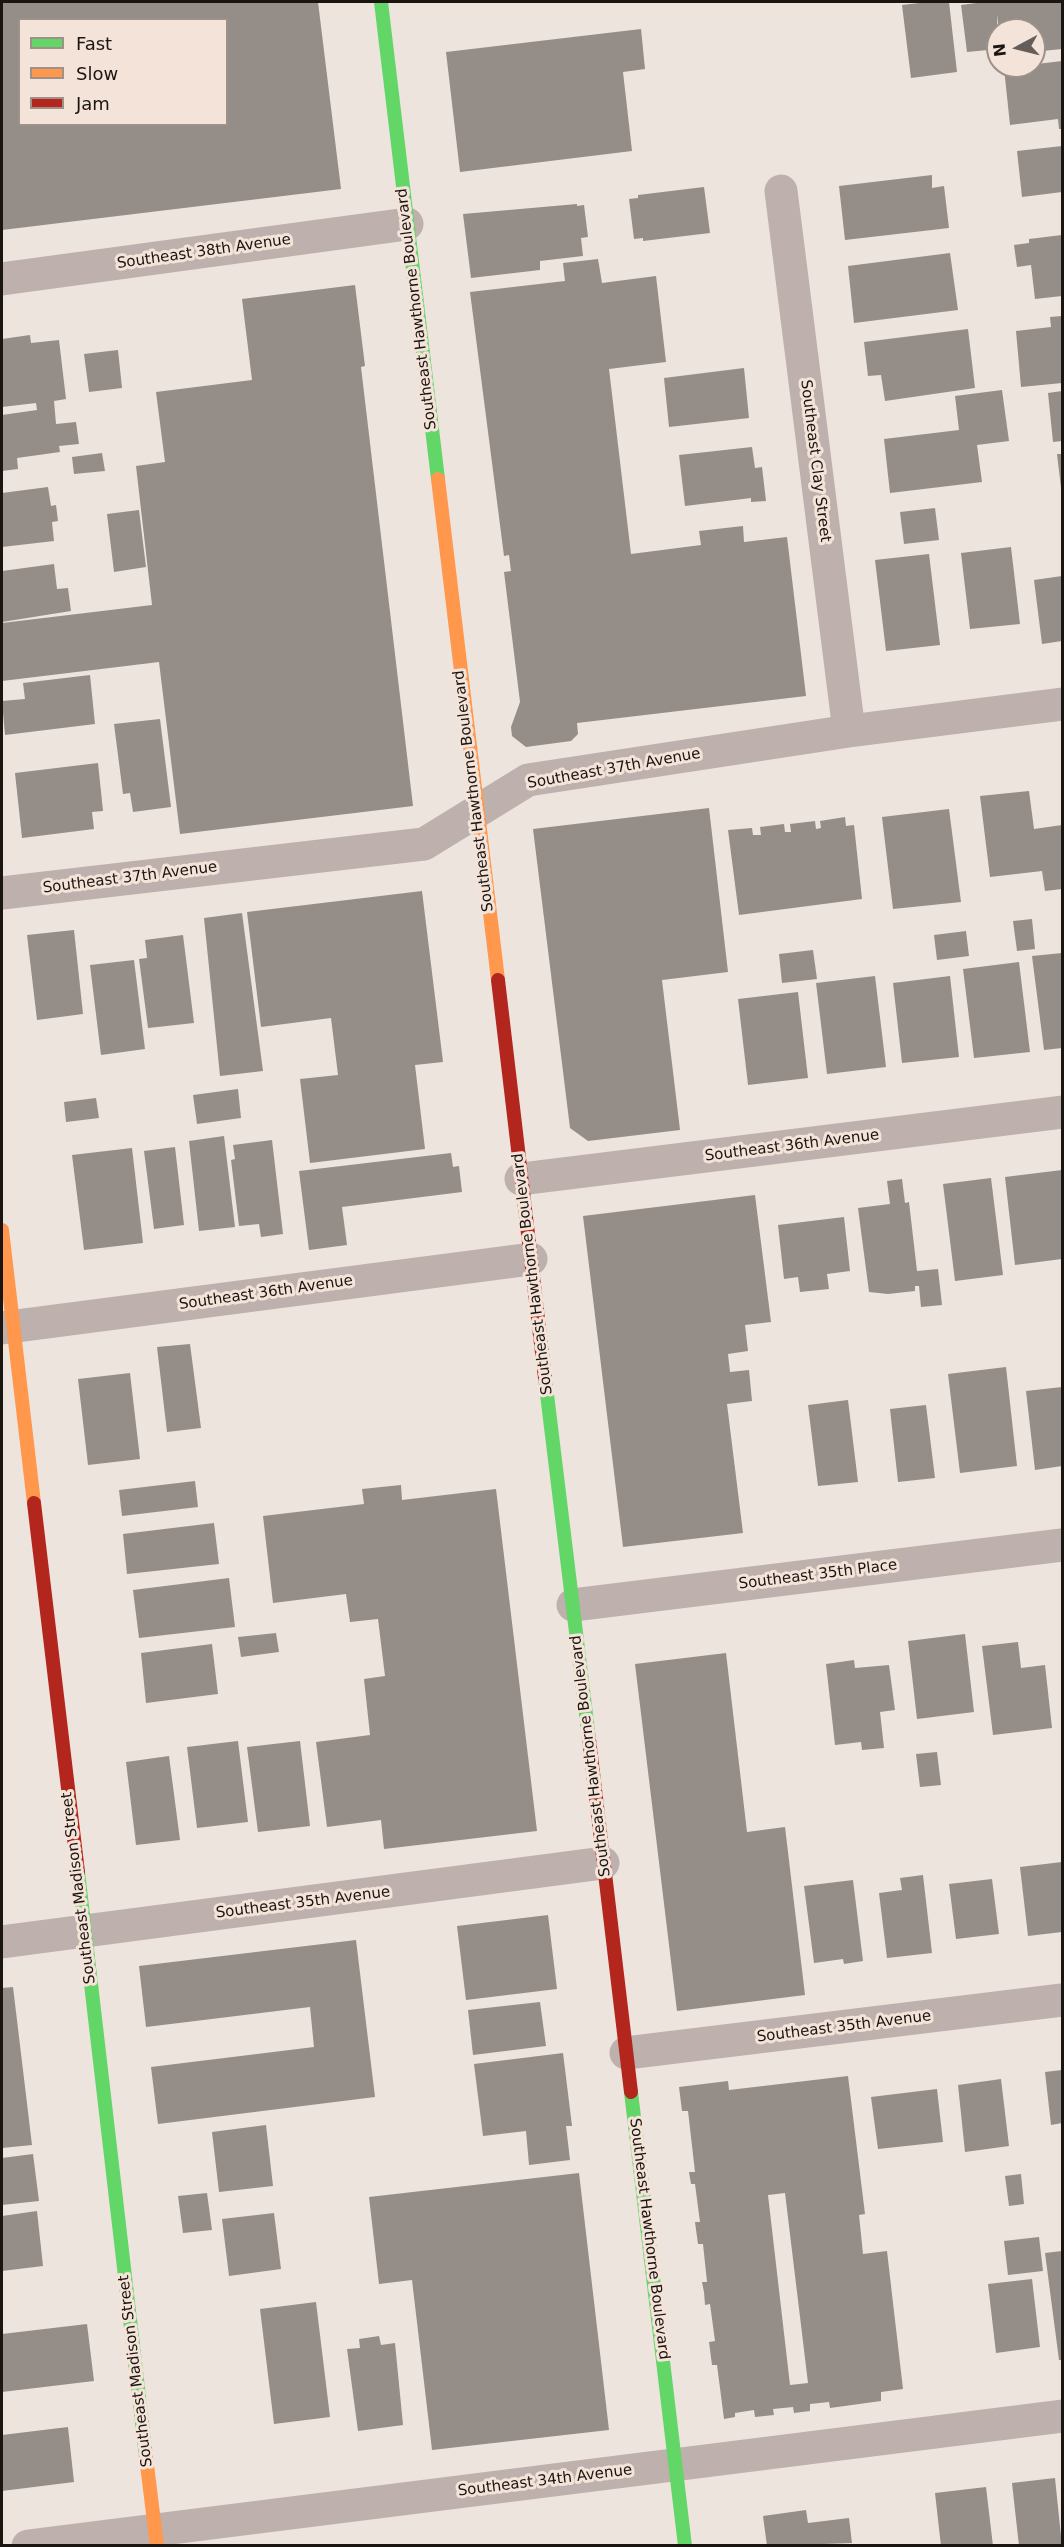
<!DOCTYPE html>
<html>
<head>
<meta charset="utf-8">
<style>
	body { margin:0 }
	#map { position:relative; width:1064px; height:2547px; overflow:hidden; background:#eee4de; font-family:"DejaVu Sans",sans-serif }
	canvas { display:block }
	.frame { position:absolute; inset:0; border:3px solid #1b1511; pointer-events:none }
	.legend { position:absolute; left:18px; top:18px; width:210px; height:108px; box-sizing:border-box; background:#f4e3d8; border:2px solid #9d9188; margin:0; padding:8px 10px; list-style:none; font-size:18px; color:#1b1511 }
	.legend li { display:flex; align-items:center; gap:12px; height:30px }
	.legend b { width:30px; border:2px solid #9d9188 }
	.north { position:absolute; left:986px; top:18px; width:60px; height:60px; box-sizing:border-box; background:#f4e3d8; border:2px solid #9d9188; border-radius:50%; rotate:263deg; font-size:16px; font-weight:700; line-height:24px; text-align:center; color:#1b1511 }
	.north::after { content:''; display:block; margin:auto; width:21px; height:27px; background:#655d59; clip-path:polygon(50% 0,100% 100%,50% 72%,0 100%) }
</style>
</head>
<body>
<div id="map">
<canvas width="1064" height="2547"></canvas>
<div class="frame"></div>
<ul class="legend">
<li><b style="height:8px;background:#63d668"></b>Fast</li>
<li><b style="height:8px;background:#ff974d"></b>Slow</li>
<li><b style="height:8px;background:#b3261e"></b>Jam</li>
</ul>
<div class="north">N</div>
</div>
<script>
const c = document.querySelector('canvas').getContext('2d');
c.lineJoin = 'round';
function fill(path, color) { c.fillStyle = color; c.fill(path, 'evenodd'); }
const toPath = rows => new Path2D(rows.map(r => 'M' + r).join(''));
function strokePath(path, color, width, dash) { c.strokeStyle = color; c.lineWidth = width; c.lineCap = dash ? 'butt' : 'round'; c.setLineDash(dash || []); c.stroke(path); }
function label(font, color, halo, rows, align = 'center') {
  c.font = font + ' "DejaVu Sans",sans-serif'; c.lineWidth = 6; c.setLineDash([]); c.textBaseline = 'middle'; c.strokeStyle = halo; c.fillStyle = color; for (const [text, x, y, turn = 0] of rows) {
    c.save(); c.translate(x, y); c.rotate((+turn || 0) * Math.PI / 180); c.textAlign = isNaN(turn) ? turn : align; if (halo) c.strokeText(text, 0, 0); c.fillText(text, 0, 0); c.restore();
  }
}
const building = toPath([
	[2,2,318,2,341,189,2,230],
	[20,20,226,20,226,124,20,124],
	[928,2,949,2,957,72,911,78,902,5],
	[984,2,1062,2,1062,49,1042,51,1040,45,1034,45,1034,30,999,30,997,14,998,49,967,52,961,5],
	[641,29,645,69,623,72,632,151,460,172,446,52],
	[1062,61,1062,129,1059,129,1058,119,1010,125,1004,68],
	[1062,146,1062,192,1022,197,1017,151],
	[932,175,932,188,944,186,949,228,845,240,839,186],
	[704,187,710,233,643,241,643,238,634,239,629,199,638,198,638,195],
	[577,204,577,206,584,205,588,237,581,238,583,256,540,261,540,270,471,278,463,214],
	[1062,235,1062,296,1035,299,1031,265,1017,267,1014,245,1029,243,1029,239],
	[950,253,958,310,854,323,848,266],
	[598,259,602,283,656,276,666,362,609,369,631,554,701,545,699,531,743,526,744,542,787,537,806,696,577,723,578,734,571,741,526,747,512,736,511,727,520,702,504,572,511,571,509,555,504,556,470,292,565,281,563,263],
	[355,285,365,366,361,367,413,806,180,834,159,662,2,681,2,623,152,605,136,466,165,462,156,392,252,380,242,299],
	[1062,316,1062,383,1021,387,1016,331,1051,327,1050,317],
	[968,329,975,388,885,401,881,375,868,376,864,342],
	[30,335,31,343,59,340,66,399,54,401,56,424,76,422,79,444,59,446,60,452,17,458,18,469,2,471,2,415,37,410,36,403,2,407,2,339],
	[118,350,122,388,89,392,84,354],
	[744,368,749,418,669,427,664,378],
	[1002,390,1009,441,977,445,982,482,890,493,884,439,959,430,955,396],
	[1062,391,1062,441,1053,442,1048,393],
	[752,447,755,468,762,467,766,501,751,502,751,498,685,506,679,455],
	[102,453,105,471,74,474,72,457],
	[1057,454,1062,454,1062,488,1061,488],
	[48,487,51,506,56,505,58,521,52,522,54,541,2,547,2,493],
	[935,508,939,540,904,544,900,512],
	[139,510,146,567,114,572,107,514],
	[1011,547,1020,624,970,629,961,553],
	[929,554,940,645,886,651,875,560],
	[54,564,57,589,68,588,71,611,2,622,2,571],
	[1062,576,1062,641,1042,644,1034,580],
	[90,675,95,724,5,735,2,701,25,699,23,683],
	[160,719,171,807,133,812,130,793,123,794,114,724],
	[98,763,103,811,92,812,94,829,22,838,15,773],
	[1029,791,1034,829,1062,825,1062,889,1045,891,1042,871,990,877,980,796],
	[709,808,728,972,662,980,680,1130,588,1141,570,1128,533,829],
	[949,809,961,902,893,909,882,817],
	[845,817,846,826,854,825,862,899,739,915,728,830,752,828,753,835,761,835,760,827,784,824,785,832,791,832,790,824,815,821,816,829,821,828,820,821],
	[422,891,443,1062,415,1065,425,1149,310,1163,300,1079,338,1075,331,1018,261,1027,247,912],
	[242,913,263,1071,220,1076,204,918],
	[1032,919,1035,949,1017,951,1013,921],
	[74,930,83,1014,37,1020,27,935],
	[966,931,969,956,937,960,934,935],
	[183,935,194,1023,148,1028,139,959,147,958,145,940],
	[813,950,817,979,782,983,779,954],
	[1062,953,1062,1048,1044,1050,1032,956],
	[134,960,145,1049,101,1055,90,965],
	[1019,962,1030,1052,974,1058,963,969],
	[875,976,886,1067,827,1074,816,983],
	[950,976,959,1057,902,1063,893,983],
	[798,992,808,1078,748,1085,738,999],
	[238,1089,241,1118,197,1124,193,1095],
	[96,1098,99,1118,66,1122,64,1102],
	[224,1136,235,1227,199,1231,189,1141],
	[272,1140,283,1234,261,1237,259,1224,239,1226,231,1160,235,1159,233,1145],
	[175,1147,184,1225,154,1229,144,1151],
	[132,1148,143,1243,84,1250,72,1155],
	[451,1153,453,1167,459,1166,462,1192,342,1207,347,1245,309,1250,299,1171],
	[1062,1170,1062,1259,1015,1265,1005,1177],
	[991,1178,1003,1275,955,1281,943,1184],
	[902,1179,905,1203,909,1202,917,1271,938,1269,942,1305,921,1307,919,1286,915,1286,915,1291,888,1294,869,1292,858,1208,890,1204,887,1181],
	[755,1195,771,1322,745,1325,748,1351,728,1354,730,1372,749,1370,752,1401,727,1404,743,1533,623,1547,583,1216],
	[844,1217,850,1271,827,1274,829,1289,800,1292,798,1277,784,1279,778,1225],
	[190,1344,201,1428,167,1432,157,1347],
	[1006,1367,1017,1466,960,1473,948,1374],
	[130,1373,140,1459,88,1465,78,1379],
	[1062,1387,1062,1466,1035,1470,1026,1391],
	[848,1400,858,1482,818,1486,808,1405],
	[926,1405,935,1478,898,1482,890,1409],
	[195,1481,198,1507,122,1516,119,1490],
	[401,1485,402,1500,496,1489,537,1831,384,1849,381,1820,327,1827,316,1742,370,1735,364,1679,385,1676,378,1619,350,1622,346,1594,273,1603,263,1516,364,1504,362,1489],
	[214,1523,219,1564,127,1574,123,1534],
	[229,1578,235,1627,139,1638,133,1590],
	[276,1633,279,1652,241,1657,238,1637],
	[965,1634,974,1712,917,1719,908,1641],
	[1018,1642,1021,1668,1045,1665,1052,1728,993,1735,982,1646],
	[212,1644,218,1694,146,1703,141,1653],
	[726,1653,747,1832,785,1827,805,1995,677,2011,635,1664],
	[854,1660,855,1668,889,1665,895,1710,880,1712,884,1748,862,1750,861,1742,835,1745,826,1664],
	[238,1741,248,1822,197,1828,187,1747],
	[300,1741,310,1826,258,1832,247,1747],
	[937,1752,941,1785,920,1787,916,1754],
	[169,1756,180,1840,136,1845,126,1762],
	[1062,1862,1062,1932,1028,1936,1020,1867],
	[923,1875,932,1953,887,1958,879,1893,902,1890,900,1878],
	[992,1879,999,1934,956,1939,949,1884],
	[853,1880,863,1961,844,1964,843,1959,814,1963,804,1886],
	[548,1915,557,1989,466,2000,457,1926],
	[356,1940,375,2097,158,2124,151,2067,314,2047,310,2007,146,2027,139,1966],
	[13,1987,32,2145,2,2148,2,1988],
	[540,2002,546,2046,473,2055,468,2010],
	[563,2053,572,2126,566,2126,570,2160,529,2165,526,2131,483,2136,474,2064],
	[1062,2070,1062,2123,1051,2125,1045,2072],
	[848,2076,865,2214,859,2215,863,2254,887,2251,903,2389,881,2392,881,2401,830,2408,829,2402,810,2404,810,2411,794,2413,793,2407,773,2409,774,2415,755,2417,754,2410,735,2413,735,2417,724,2419,717,2365,712,2365,709,2342,715,2341,710,2304,705,2305,704,2292,702,2282,707,2282,703,2244,698,2244,695,2222,700,2222,695,2184,691,2184,689,2172,695,2172,688,2111,682,2111,679,2087,728,2081,729,2090],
	[785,2193,808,2383,790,2385,768,2195],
	[1001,2079,1009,2146,965,2152,958,2085],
	[937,2089,943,2142,878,2149,871,2097],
	[266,2125,273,2186,219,2192,212,2132],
	[33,2154,39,2201,2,2205,2,2158],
	[579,2173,609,2430,432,2450,412,2280,379,2284,369,2197],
	[1021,2174,1024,2204,1009,2206,1005,2176],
	[207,2193,212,2230,183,2233,178,2196],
	[37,2211,43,2266,2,2271,2,2216],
	[274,2213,281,2269,229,2276,222,2219],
	[1039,2237,1043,2271,1008,2275,1004,2241],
	[1062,2251,1062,2360,1059,2360,1045,2253],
	[1032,2279,1040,2347,996,2353,988,2284],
	[316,2302,330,2417,274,2424,260,2309],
	[87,2324,94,2381,2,2392,2,2334],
	[379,2336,381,2345,395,2343,403,2425,358,2431,347,2349,360,2348,359,2339],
	[68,2427,74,2482,2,2491,2,2435],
	[1055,2478,1062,2546,1019,2546,1012,2483],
	[986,2487,993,2546,941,2546,935,2493],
	[806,2510,808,2523,849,2518,852,2543,767,2546,763,2516]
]);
const street = toPath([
	[781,191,849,731],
	[2,279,407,224],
	[2,893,424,844,528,780,849,731,1062,704],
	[521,1179,1062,1112],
	[2,1328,531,1259],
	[573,1605,1062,1545],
	[2,1942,603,1863],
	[626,2053,1062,2000],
	[28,2546,1062,2416]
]);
const fast = toPath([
	[381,2,438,479],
	[545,1378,589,1739],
	[78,1872,146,2457],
	[631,2092,685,2546]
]);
const slow = toPath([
	[438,479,498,980],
	[2,1230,34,1503],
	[146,2457,157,2546]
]);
const jam = toPath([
	[498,980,545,1378],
	[34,1503,78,1872],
	[589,1739,631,2092]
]);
const streetNames = [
	["Southeast 38th Avenue",204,252,-8],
	["Southeast Hawthorne Boulevard",417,309,-97],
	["Southeast Clay Street",815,461,83],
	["Southeast 37th Avenue",614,769,-10],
	["Southeast Hawthorne Boulevard",474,791,-97],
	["Southeast 37th Avenue",130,878,-7],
	["Southeast 36th Avenue",792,1146,-7],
	["Southeast Hawthorne Boulevard",533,1274,-97],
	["Southeast 36th Avenue",266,1293,-8],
	["Southeast 35th Place",818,1575,-7],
	["Southeast Hawthorne Boulevard",591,1756,-97],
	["Southeast Madison Street",79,1888,-97],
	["Southeast 35th Avenue",303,1903,-7],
	["Southeast 35th Avenue",844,2027,-7],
	["Southeast Hawthorne Boulevard",649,2239,83],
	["Southeast Madison Street",136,2371,-97],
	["Southeast 34th Avenue",545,2481,-7]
];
fill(building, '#948d88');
strokePath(street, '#beb0ad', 33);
strokePath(fast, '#63d668', 14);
strokePath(slow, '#ff974d', 14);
strokePath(jam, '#b3261e', 14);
label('15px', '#1b1511', '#f4e3d8', streetNames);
</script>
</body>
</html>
